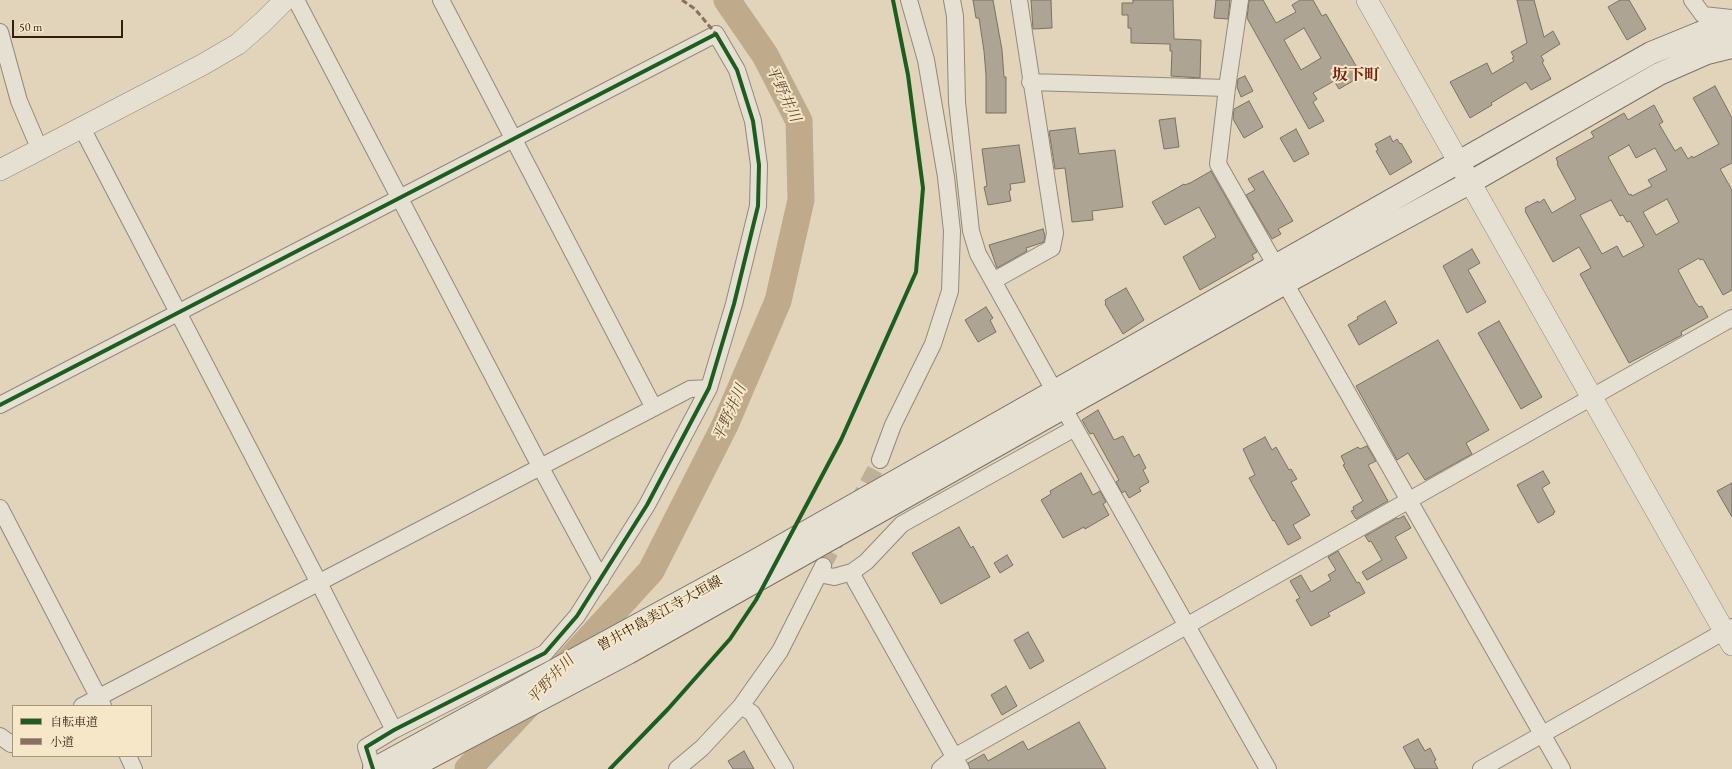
<!DOCTYPE html>
<html>
<head>
<meta charset="utf-8">
<style>
	body { margin:0 }
	#map { position:relative; width:1732px; height:769px; overflow:hidden; background:#e1d4bb; font-family:"EB Garamond","Noto Serif JP",serif }
	canvas { display:block }
	.legend { position:absolute; left:12px; top:705px; width:140px; height:52px; box-sizing:border-box; background:#f6e7c8; border:1px solid #a8967e; margin:0; padding:5px 7px; list-style:none; font-size:12px; color:#341c0f }
	.legend li { display:flex; align-items:center; gap:8px; height:20px }
	.legend b { width:20px; border:1px solid #a8967e }
	.scale { position:absolute; left:12px; top:20px; width:111px; height:18px; box-sizing:border-box; border:2px solid #341c0f; border-top:0; padding-left:5px; font-size:12px; line-height:14px; white-space:nowrap; color:#341c0f; -webkit-text-stroke:3px #f6e7c8; paint-order:stroke }
</style>
</head>
<body>
<div id="map">
<canvas width="1732" height="769"></canvas>
<ul class="legend">
<li><b style="height:5px;background:#1b5e20"></b>自転車道</li>
<li><b style="height:5px;background:#8d6e63"></b>小道</li>
</ul>
<div class="scale">50 m</div>
</div>
<script>
const c = document.querySelector('canvas').getContext('2d');
c.lineJoin = 'round';
const toPath = rows => new Path2D(rows.map(r => 'M' + r).join(''));
function strokePath(path, color, width, dash) { c.strokeStyle = color; c.lineWidth = width; c.lineCap = dash ? 'butt' : 'round'; c.setLineDash(dash || []); c.stroke(path); }
function fill(path, color) { c.fillStyle = color; c.fill(path, 'evenodd'); }
function label(font, color, halo, rows, align = 'center') {
  c.font = font + ' "EB Garamond","Noto Serif JP",serif'; c.lineWidth = 4; c.setLineDash([]); c.textBaseline = 'middle'; c.strokeStyle = halo; c.fillStyle = color; for (const [text, x, y, turn = 0] of rows) {
    c.save(); c.translate(x, y); c.rotate((+turn || 0) * Math.PI / 180); c.textAlign = isNaN(turn) ? turn : align; if (halo) c.strokeText(text, 0, 0); c.fillText(text, 0, 0); c.restore();
  }
}
const river = toPath([
	[564,666,651,571,725,425,778,301,801,200,799,121,765,55,727,0],
	[468,769,528,705]
]);
const building = toPath([
	[973,0,993,0,1002,50,1004,77,1006,77,1006,113,986,113,986,75,984,51,979,18,976,18,973,0],
	[1031,0,1051,0,1052,28,1033,29,1031,0],
	[1133,0,1173,0,1174,39,1201,40,1200,78,1171,76,1172,51,1170,51,1170,44,1131,43,1131,28,1128,28,1128,15,1122,15,1122,3,1133,3,1133,0],
	[1216,0,1230,0,1228,19,1214,18,1216,0],
	[1251,0,1263,0,1276,23,1296,12,1292,5,1300,0,1313,0,1322,16,1326,14,1359,71,1357,72,1358,78,1339,89,1334,81,1313,93,1317,99,1313,102,1324,121,1309,129,1247,18,1249,1,1251,0],
	[1304,28,1321,58,1301,70,1284,40,1304,28],
	[1517,0,1534,0,1544,37,1553,31,1560,44,1541,56,1544,61,1542,62,1551,79,1531,90,1526,82,1491,103,1492,105,1470,118,1450,82,1487,63,1492,74,1514,61,1512,58,1514,57,1511,52,1527,43,1517,0],
	[1620,0,1629,0,1646,29,1627,40,1608,7,1620,0],
	[1245,76,1253,91,1241,97,1237,87,1238,79,1245,76],
	[1715,86,1732,118,1732,163,1720,169,1732,190,1732,290,1723,295,1703,259,1700,260,1699,258,1678,270,1695,302,1699,307,1702,306,1708,317,1681,332,1682,335,1629,363,1580,274,1591,268,1579,247,1553,262,1525,211,1526,210,1525,208,1538,201,1539,203,1544,199,1552,213,1576,199,1557,164,1558,163,1556,158,1594,137,1591,132,1624,113,1628,120,1654,105,1663,122,1659,124,1675,151,1681,147,1688,159,1692,156,1693,158,1719,144,1693,98,1715,86],
	[1629,145,1636,158,1655,148,1667,170,1648,180,1652,186,1632,196,1631,194,1629,195,1608,157,1629,145],
	[1667,199,1679,222,1656,235,1643,212,1667,199],
	[1611,200,1620,216,1623,215,1627,222,1630,221,1644,246,1623,257,1617,246,1602,254,1580,215,1611,200],
	[1249,101,1263,127,1244,138,1233,119,1234,109,1249,101],
	[1175,118,1179,147,1164,149,1159,120,1175,118],
	[1075,128,1079,154,1115,150,1123,207,1092,211,1093,220,1072,222,1065,168,1055,169,1049,131,1075,128],
	[1296,129,1309,154,1294,162,1280,138,1296,129],
	[1390,136,1393,142,1397,139,1400,144,1401,143,1412,162,1390,175,1376,151,1378,150,1375,144,1390,136],
	[1019,145,1025,182,1010,184,1011,190,1009,191,1011,201,988,205,984,187,987,186,982,149,1019,145],
	[1211,171,1257,252,1252,255,1254,259,1200,290,1183,257,1216,237,1199,207,1165,225,1152,202,1184,184,1185,185,1192,182,1211,171],
	[1263,171,1293,221,1278,229,1281,234,1272,239,1246,195,1255,190,1248,179,1263,171],
	[1043,229,1045,236,1044,242,1026,248,1027,251,997,268,989,245,1043,229],
	[1472,249,1480,263,1468,270,1486,302,1467,313,1443,266,1472,249],
	[1126,288,1144,320,1123,334,1105,304,1106,303,1105,300,1126,288],
	[1385,301,1397,323,1359,345,1348,325,1358,319,1357,317,1385,301],
	[986,307,993,318,990,320,996,332,978,342,965,320,986,307],
	[1499,321,1542,397,1521,409,1478,333,1499,321],
	[1438,340,1489,430,1466,443,1472,454,1425,480,1408,453,1397,460,1356,386,1438,340],
	[1098,410,1114,440,1123,436,1134,457,1139,454,1146,468,1143,470,1149,482,1139,488,1141,491,1129,498,1125,491,1122,493,1116,482,1119,480,1093,433,1090,434,1082,420,1098,410],
	[1265,437,1272,450,1276,447,1289,470,1291,469,1297,479,1291,482,1310,515,1293,525,1301,538,1288,545,1274,520,1273,521,1249,478,1255,475,1243,449,1265,437],
	[1367,446,1376,461,1368,465,1388,501,1356,519,1351,511,1354,510,1353,507,1363,501,1343,465,1345,464,1341,456,1358,447,1360,449,1367,446],
	[1543,471,1550,483,1542,488,1555,512,1553,513,1554,514,1538,523,1517,485,1543,471],
	[1081,473,1093,495,1100,491,1106,502,1103,504,1109,515,1085,529,1084,527,1063,538,1041,500,1051,494,1050,491,1081,473],
	[1732,483,1732,517,1717,491,1732,483],
	[1404,516,1411,528,1395,537,1407,558,1367,580,1362,572,1382,560,1371,541,1369,542,1365,536,1397,518,1398,519,1404,516],
	[959,527,971,548,973,546,990,577,941,604,912,553,959,527],
	[1338,551,1357,583,1359,582,1365,593,1328,613,1330,616,1311,626,1296,600,1300,598,1290,581,1301,575,1311,592,1331,580,1328,575,1336,570,1328,557,1338,551],
	[1007,555,1013,565,1000,573,994,563,1007,555],
	[1028,632,1044,661,1030,669,1014,640,1028,632],
	[1006,686,1017,706,1002,715,991,695,1006,686],
	[1079,722,1106,769,970,769,968,763,984,754,988,761,1023,741,1028,750,1079,722],
	[1418,739,1425,751,1430,748,1436,760,1434,761,1438,769,1415,769,1403,747,1418,739],
	[744,751,754,769,733,769,728,761,744,751]
]);
const minorTunnel = toPath([
	[856,505,880,460],
	[823,566,841,532]
]);
const minor = toPath([
	[296,0,541,468,601,579],
	[441,0,654,408],
	[952,0,955,16,957,102,971,231,978,254,1055,392],
	[1240,0,1227,88,1218,164,1276,266],
	[1692,0,1703,15,1732,18],
	[0,32,19,101,40,150],
	[1030,82,1227,88],
	[82,128,319,583,394,730],
	[993,281,1052,248,1055,233,1019,0],
	[1285,283,1562,769],
	[0,405,716,34,737,70,753,121,759,165,758,206,734,304,709,388,647,505,577,616,545,653,394,730,366,747,373,769],
	[1063,407,1268,769],
	[880,460,893,425,933,344,950,291,952,231,946,177,926,60,909,0],
	[0,508,103,706],
	[852,572,855,580,961,769],
	[819,574,834,577,852,572,866,562,902,524,1075,428],
	[82,706,690,389,709,388],
	[741,706,752,713,785,769],
	[0,736,11,744,13,742],
	[128,756,134,769],
	[677,769,702,748,741,706,780,651,823,566],
	[940,769,954,757,970,748,1732,318],
	[1481,769,1732,627]
]);
const tertiary = toPath([
	[1367,0,1732,645],
	[0,170,202,65,238,44,263,22,285,0]
]);
const secondary = toPath([
	[374,769,755,561,1651,53,1700,33,1732,25],
	[408,769,628,653,1285,283,1471,182,1659,74,1707,53,1732,47]
]);
const quiet = toPath([
	[682,0,695,9,716,34]
]);
const cycleway = toPath([
	[0,405,716,34,737,70,753,121,759,165,758,206,734,304,709,388,647,505,577,616,545,653,394,730,366,747,373,769],
	[610,769,668,709,730,639,756,600,841,440,916,272,923,188,908,75,893,0]
]);
const streetNames = [
	["曽井中島美江寺大垣線",660,614,-29]
];
const waterNames = [
	["平野井川",783,94,65],
	["平野井川",730,413,-66],
	["平野井川",551,680,-47]
];
const quarterNames = [
	["坂下町",1356,76]
];
strokePath(river, '#bfab8b', 27);
fill(building, '#aea493');
strokePath(building, '#7b7163', 1);
strokePath(minorTunnel, '#beaf99', 16, [16, 8]);
strokePath(minor, '#93897a', 18);
strokePath(tertiary, '#93897a', 22);
strokePath(secondary, '#7b7163', 24);
strokePath(minor, '#e6e0d3', 16);
strokePath(tertiary, '#e6e0d3', 21);
strokePath(secondary, '#e6e0d3', 22);
strokePath(quiet, '#8d6e63', 3, [6, 3]);
strokePath(cycleway, '#1b5e20', 4);
label('14px', '#341c0f', '#f6e7c8', streetNames);
label('italic 15px', '#604833', '#f6e7c8', waterNames);
label('bold 16px', '#7a1f14', '#f6e7c8', quarterNames);
</script>
</body>
</html>
